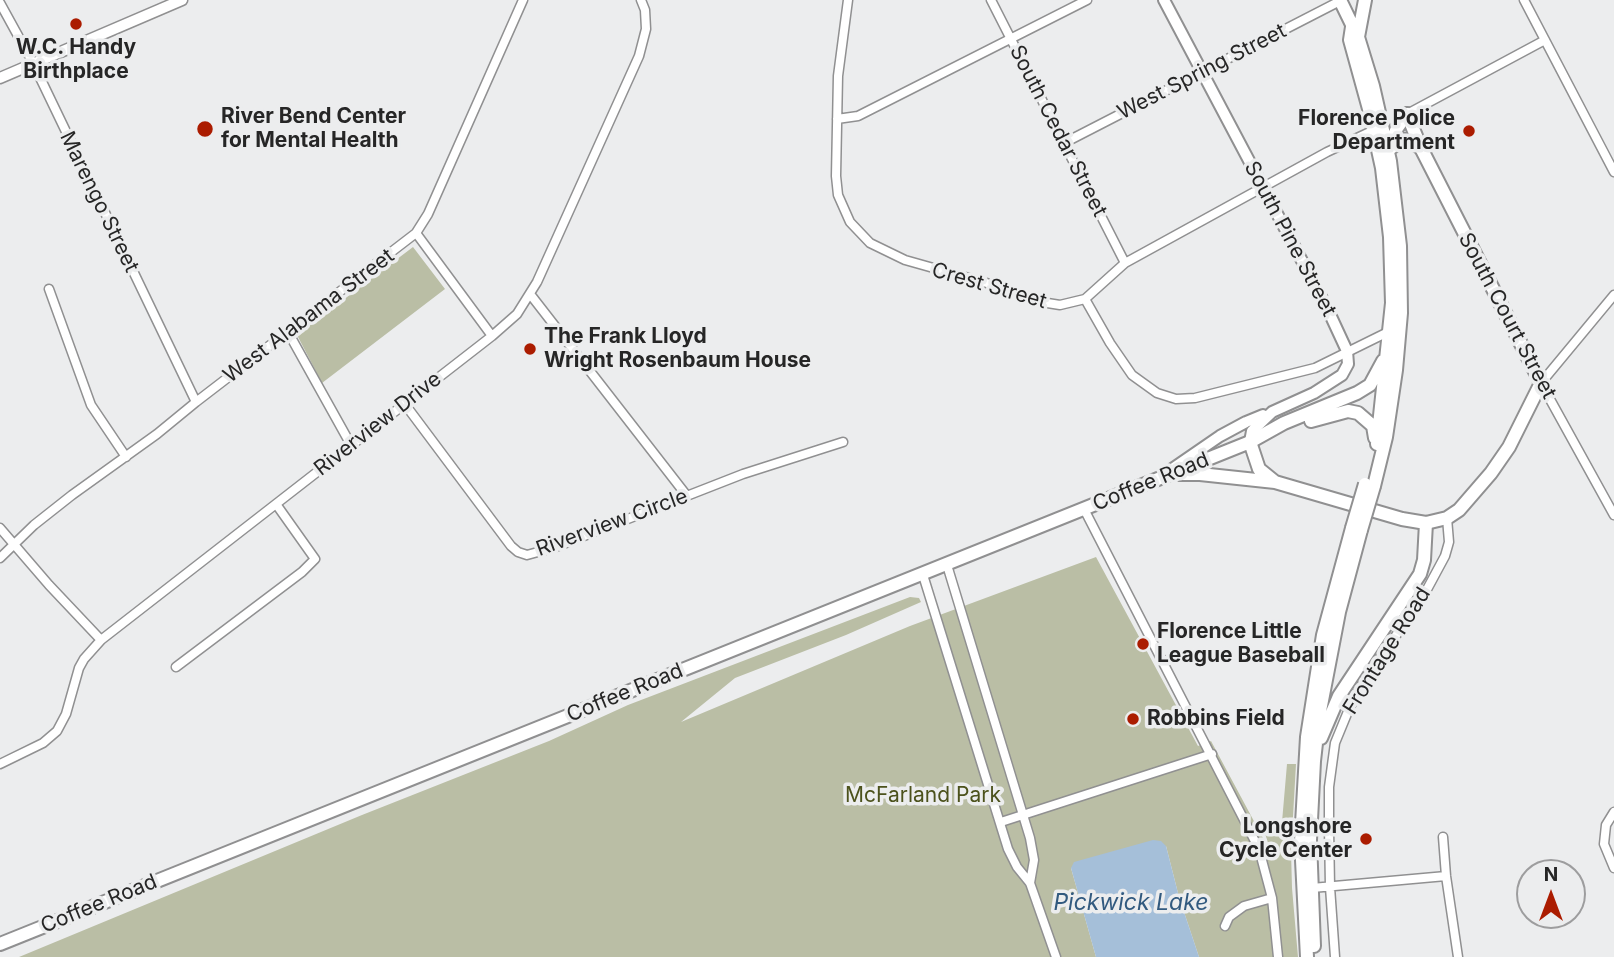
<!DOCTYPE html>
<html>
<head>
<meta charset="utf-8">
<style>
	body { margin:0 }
	#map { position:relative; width:1614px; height:957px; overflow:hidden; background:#ecedee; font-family:Inter,sans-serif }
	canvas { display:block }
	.north { position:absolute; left:1516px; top:859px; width:70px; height:70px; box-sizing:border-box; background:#ecedee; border:2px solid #9d9d9e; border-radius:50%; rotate:0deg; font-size:19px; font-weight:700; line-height:28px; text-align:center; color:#262626 }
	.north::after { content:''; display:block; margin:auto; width:24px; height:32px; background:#ab1c00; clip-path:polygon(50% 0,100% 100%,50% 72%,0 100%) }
</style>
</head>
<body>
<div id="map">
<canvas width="1614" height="957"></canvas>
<div class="north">N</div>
</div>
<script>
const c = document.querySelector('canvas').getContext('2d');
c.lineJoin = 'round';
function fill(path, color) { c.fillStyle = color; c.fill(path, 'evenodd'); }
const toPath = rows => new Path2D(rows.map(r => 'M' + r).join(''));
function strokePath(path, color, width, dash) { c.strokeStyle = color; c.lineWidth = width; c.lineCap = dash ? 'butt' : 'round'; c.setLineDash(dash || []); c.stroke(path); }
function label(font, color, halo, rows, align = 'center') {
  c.font = font + ' Inter,sans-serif'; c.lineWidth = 7; c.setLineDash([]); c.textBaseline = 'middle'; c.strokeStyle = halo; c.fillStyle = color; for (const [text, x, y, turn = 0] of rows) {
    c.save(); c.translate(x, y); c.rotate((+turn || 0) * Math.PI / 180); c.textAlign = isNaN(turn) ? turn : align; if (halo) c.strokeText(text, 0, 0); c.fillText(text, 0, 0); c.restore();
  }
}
const green = toPath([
	[413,247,445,289,322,383,297,335],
	[1096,557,1198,746,1211,741,1271,853,1264,830,1282,822,1287,764,1296,764,1291,851,1292,888,1298,957,1199,957,1179,897,1166,846,1071,868,1096,957,19,957,362,815,549,741,628,705,910,597,919,598,921,602,846,635,735,678,681,722,910,626]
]);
const water = toPath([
	[1153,840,1161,841,1166,846,1179,897,1199,957,1096,957,1071,868,1074,862]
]);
const minor = toPath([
	[848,0,838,76,836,176,838,195,850,222,870,243,905,260,1015,291,1041,302,1060,305,1085,299,1125,263,1327,152,1374,130],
	[991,0,1125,263],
	[1524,0,1614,172],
	[0,3,33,63,196,402],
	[1407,114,1545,40],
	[837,119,858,116,1087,0],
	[1064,143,1340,1],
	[416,233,492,336],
	[49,289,91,405,126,457],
	[530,294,687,496],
	[1614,295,1541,383,1614,515],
	[1085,299,1110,343,1132,375,1157,393,1176,399,1195,398,1315,368,1390,331],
	[288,332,351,445],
	[404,403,511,546,518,552,527,555,556,547,743,474,843,442],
	[1084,509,1259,849,1272,898,1278,957],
	[0,528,49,585,101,640],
	[0,558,34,525,72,495,157,434,196,402,416,233,428,214,523,0],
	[947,565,1030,838,1034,860,1030,883],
	[923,575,1008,849,1017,867,1030,883,1056,957],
	[176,667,302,572,315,559,276,504],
	[0,764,43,743,57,731,66,714,79,668,84,659,101,640,492,336,517,314,537,282,639,56,646,29,645,10,641,0],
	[1614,812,1606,825,1604,844,1614,868],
	[1001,822,1212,754],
	[1443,837,1446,876,1458,957],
	[1312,888,1446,876],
	[1225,926,1229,917,1244,906,1272,898],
	[1335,957,1330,887,1329,828,1329,787,1335,743,1349,709,1363,683,1424,595,1445,556,1449,542,1447,518]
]);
const tertiary = toPath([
	[0,78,182,0]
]);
const secondary = toPath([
	[1164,0,1328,310,1347,351,1348,364,1342,375,1314,393,1272,412,1252,431,1250,442],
	[1172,469,1220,436,1246,422,1263,415]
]);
const primary = toPath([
	[1176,474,1200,474,1275,482,1402,519,1426,523,1447,518,1459,510,1491,473,1509,447,1541,383,1421,148,1407,114],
	[0,944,1250,442,1259,469,1275,482]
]);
const trunk = toPath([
	[1340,0,1358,37,1373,86,1390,161,1400,246,1401,313,1396,370,1386,437,1374,486],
	[1352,27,1350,40,1369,109,1382,168,1390,237,1392,303,1377,444],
	[1358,37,1365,0],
	[1391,148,1401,140,1408,140,1421,148],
	[1388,151,1397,128,1407,114],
	[1311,421,1348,411,1358,413,1373,426,1375,438],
	[1250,442,1284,423,1357,393,1370,385,1383,361],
	[1321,738,1339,696,1420,574,1424,560,1426,523],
	[1314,946,1310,840,1314,761,1319,716,1339,612,1361,530],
	[1307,957,1301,841,1307,737,1323,635,1352,528]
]);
const trunkBridge = toPath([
	[1352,528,1365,484],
	[1361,530,1374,486]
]);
const markers = [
	[76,24,7,"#ab1c00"],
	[205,129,9,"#ab1c00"],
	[1469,131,7,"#ab1c00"],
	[530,349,7,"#ab1c00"],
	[1143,644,7,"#ab1c00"],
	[1133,719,7,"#ab1c00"],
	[1366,839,7,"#ab1c00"]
];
const poiNames = [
	["W.C. Handy",76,48,"center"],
	["Birthplace",76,72,"center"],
	["River Bend Center",221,117],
	["for Mental Health",221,141],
	["Florence Police",1455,119,"right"],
	["Department",1455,143,"right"],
	["The Frank Lloyd",544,337],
	["Wright Rosenbaum House",544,361],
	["Florence Little",1157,632],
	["League Baseball",1157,656],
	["Robbins Field",1147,719],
	["Longshore",1352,827,"right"],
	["Cycle Center",1352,851,"right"]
];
const streetNames = [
	["West Spring Street",1202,72,-27],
	["South Cedar Street",1058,131,63],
	["Marengo Street",99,202,64],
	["South Pine Street",1290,239,62],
	["Crest Street",989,286,16],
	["West Alabama Street",309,316,-37],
	["South Court Street",1507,316,62],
	["Riverview Drive",378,424,-38],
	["Coffee Road",1151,482,-22],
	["Riverview Circle",612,523,-20],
	["Frontage Road",1387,651,-58],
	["Coffee Road",625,693,-22],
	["Coffee Road",99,904,-22]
];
const parkNames = [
	["McFarland Park",923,796]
];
const waterNames = [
	["Pickwick Lake",1131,903]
];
fill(green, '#babea5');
fill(water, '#a5bfd9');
strokePath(minor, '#909091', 11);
strokePath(tertiary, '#909091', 13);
strokePath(secondary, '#909091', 14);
strokePath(primary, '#909091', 16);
strokePath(trunk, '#909091', 16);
strokePath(minor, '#fff', 8);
strokePath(tertiary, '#fff', 10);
strokePath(secondary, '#fff', 10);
strokePath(primary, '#fff', 12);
strokePath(trunk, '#fff', 12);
strokePath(trunkBridge, '#909091', 16, []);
strokePath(trunkBridge, '#fff', 12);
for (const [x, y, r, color] of markers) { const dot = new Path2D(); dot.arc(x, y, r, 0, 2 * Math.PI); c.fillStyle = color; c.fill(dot); strokePath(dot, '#ecedee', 2.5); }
label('bold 21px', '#262626', '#ecedee', poiNames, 'left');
label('21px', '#262626', '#ecedee', streetNames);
label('21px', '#4c521c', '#ecedee', parkNames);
label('italic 23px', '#325a7f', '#ecedee', waterNames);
</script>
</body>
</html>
